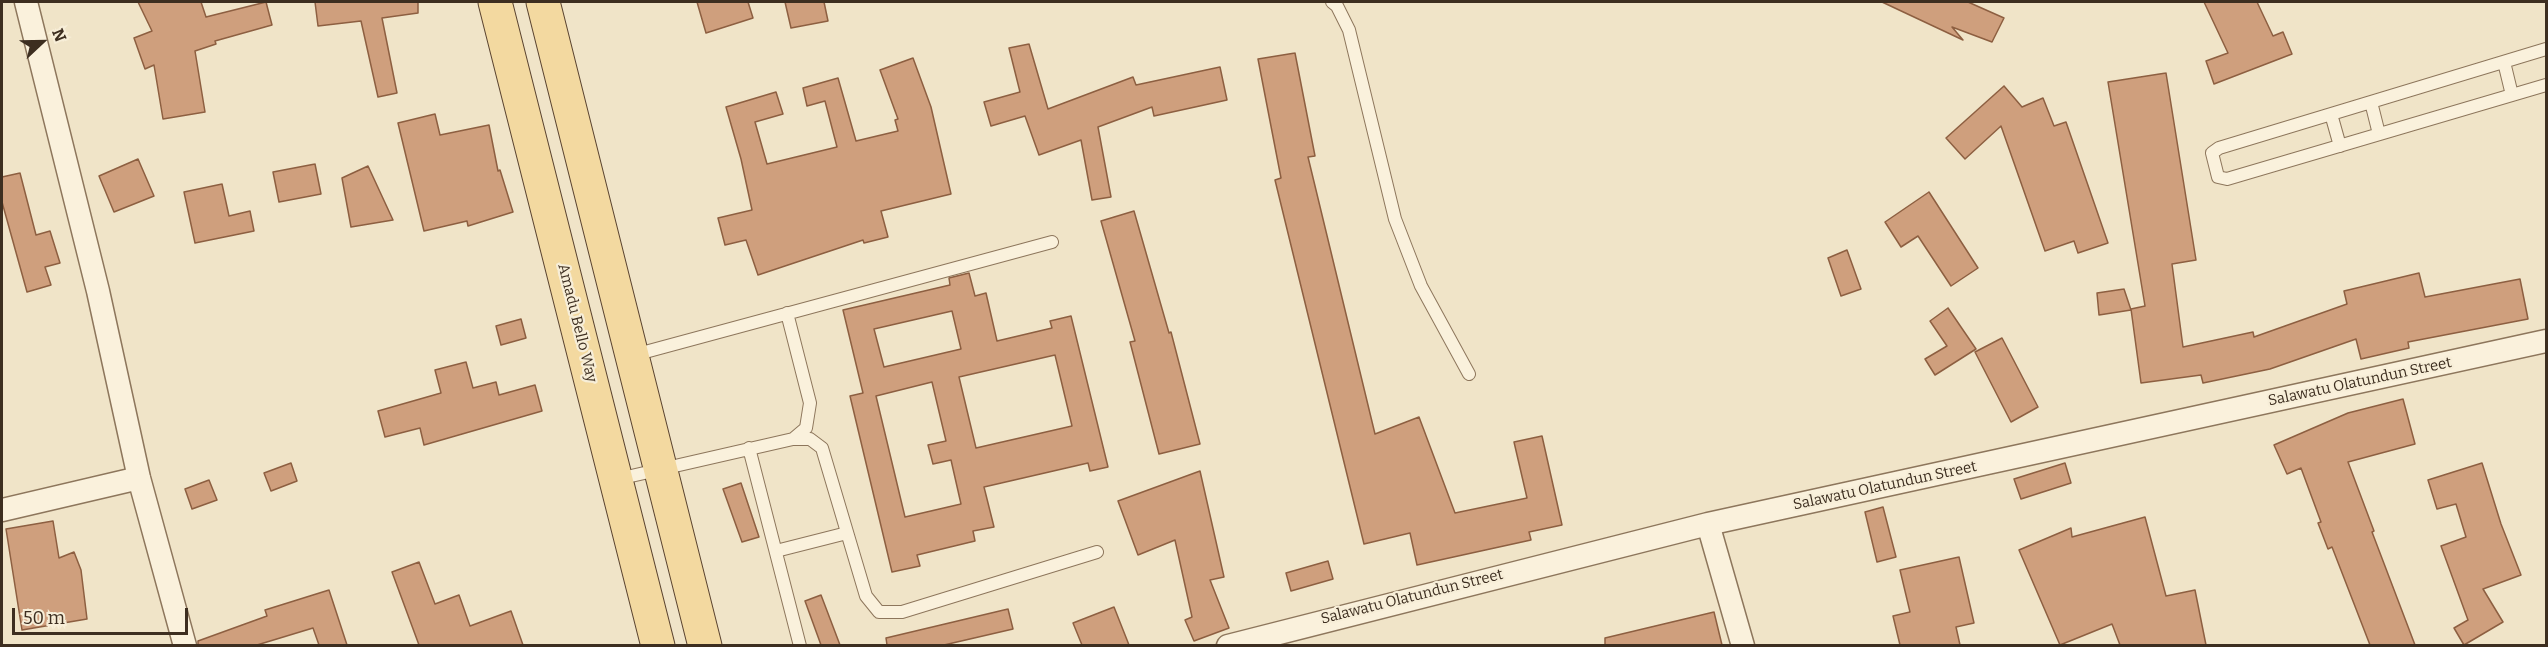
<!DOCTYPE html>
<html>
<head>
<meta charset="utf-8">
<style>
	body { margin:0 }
	#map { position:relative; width:2548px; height:647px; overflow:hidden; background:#f0e4c8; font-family:Bitter,serif }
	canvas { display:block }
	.frame { position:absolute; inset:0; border:3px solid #3d2e20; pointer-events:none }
	.north { position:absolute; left:12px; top:12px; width:60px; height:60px; -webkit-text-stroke:4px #f7eed8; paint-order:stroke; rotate:68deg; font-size:16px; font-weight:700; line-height:24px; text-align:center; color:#3d2e20 }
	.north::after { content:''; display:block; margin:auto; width:21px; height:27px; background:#3d2e20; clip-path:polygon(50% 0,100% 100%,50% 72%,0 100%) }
	.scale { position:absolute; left:12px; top:608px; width:176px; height:27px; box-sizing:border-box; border:3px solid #3d2e20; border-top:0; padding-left:8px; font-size:18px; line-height:21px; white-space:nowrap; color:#3d2e20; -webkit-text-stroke:4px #f7eed8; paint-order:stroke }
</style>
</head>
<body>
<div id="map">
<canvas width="2548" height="647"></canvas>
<div class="frame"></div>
<div class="north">N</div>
<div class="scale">50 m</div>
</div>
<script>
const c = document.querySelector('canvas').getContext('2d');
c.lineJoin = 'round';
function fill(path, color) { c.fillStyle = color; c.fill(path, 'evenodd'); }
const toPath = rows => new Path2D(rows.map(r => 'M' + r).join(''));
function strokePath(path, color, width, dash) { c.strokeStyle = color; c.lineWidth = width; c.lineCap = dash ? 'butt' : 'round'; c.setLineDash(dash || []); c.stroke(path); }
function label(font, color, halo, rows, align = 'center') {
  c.font = font + ' Bitter,serif'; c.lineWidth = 4.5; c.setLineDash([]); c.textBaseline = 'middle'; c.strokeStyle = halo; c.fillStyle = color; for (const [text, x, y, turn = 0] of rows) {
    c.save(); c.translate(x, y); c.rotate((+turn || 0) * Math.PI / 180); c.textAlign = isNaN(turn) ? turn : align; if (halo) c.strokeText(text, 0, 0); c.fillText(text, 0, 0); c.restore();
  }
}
const building = toPath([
	[138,2,201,2,206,17,266,2,272,25,215,41,216,44,195,51,205,112,163,119,154,65,145,69,134,38,152,31,138,2],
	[315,2,418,2,418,13,382,18,397,93,378,97,361,21,318,26,315,2],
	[697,2,748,2,753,18,706,33,697,2],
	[785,2,824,2,828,21,791,28,785,2],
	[1882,2,1968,2,2004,18,1992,42,1952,27,1963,40,1882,2],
	[2204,2,2257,2,2273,36,2283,32,2292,54,2214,84,2206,61,2228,53,2204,2],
	[1029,44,1048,109,1133,77,1136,85,1220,67,1227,100,1154,116,1152,107,1098,127,1111,197,1092,200,1081,140,1039,155,1025,116,991,126,984,102,1020,92,1009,48,1029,44],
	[1295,53,1315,156,1308,157,1375,434,1419,417,1455,513,1527,498,1514,442,1542,436,1562,525,1529,532,1531,540,1417,565,1410,533,1364,544,1275,180,1281,178,1258,59,1295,53],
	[913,58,931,107,951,194,881,211,888,237,864,243,863,240,758,275,746,240,725,245,718,218,752,210,741,159,726,107,776,92,783,114,755,122,767,164,837,147,825,101,807,106,803,88,838,78,856,141,898,131,895,120,898,119,880,70,913,58],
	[2166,73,2196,260,2172,264,2183,347,2253,332,2254,337,2347,304,2344,291,2419,273,2425,297,2520,279,2528,319,2408,342,2409,348,2361,359,2356,339,2270,369,2203,383,2201,375,2141,383,2131,309,2145,306,2108,82,2166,73],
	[2004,86,2022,107,2043,98,2054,126,2066,122,2108,243,2078,253,2074,241,2045,251,2001,126,1965,159,1946,138,2004,86],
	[435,114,440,135,489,125,498,171,500,170,513,212,468,226,467,221,424,231,398,123,435,114],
	[138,159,154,196,114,212,99,176,138,159],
	[315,164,321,194,279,202,273,172,315,164],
	[368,166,393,220,351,227,342,178,368,166],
	[20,173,36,235,50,231,60,263,45,267,51,285,27,292,2,202,2,177,20,173],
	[222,184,229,216,250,211,254,231,195,243,184,192,222,184],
	[1929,192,1978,268,1951,286,1918,236,1901,247,1885,222,1929,192],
	[1134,211,1169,333,1171,332,1200,444,1159,454,1130,342,1135,341,1101,221,1134,211],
	[1847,250,1861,289,1841,296,1828,258,1847,250],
	[969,273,975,296,986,293,997,341,1052,328,1050,321,1071,316,1108,467,1090,471,1088,463,984,487,994,527,973,531,975,541,917,555,920,566,892,572,850,396,863,393,843,310,950,285,949,278,969,273],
	[952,311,961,349,884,367,874,329,952,311],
	[1055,355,1072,426,976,448,959,377,1055,355],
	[932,382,946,441,928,445,933,464,951,460,961,504,905,517,876,396,932,382],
	[2124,289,2131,310,2099,315,2097,293,2124,289],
	[1948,308,1976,349,1935,375,1925,359,1947,346,1930,321,1948,308],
	[521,319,526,338,501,345,496,326,521,319],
	[2002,338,2038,407,2011,422,1975,352,2002,338],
	[466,362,473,388,496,382,499,395,535,385,542,411,424,445,420,428,385,437,378,411,441,393,435,370,466,362],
	[2403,399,2415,444,2348,462,2374,531,2372,532,2415,645,2370,645,2332,547,2328,549,2318,523,2321,522,2301,468,2287,474,2274,445,2348,413,2403,399],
	[291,463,297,481,271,491,264,473,291,463],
	[2065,463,2071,483,2021,499,2014,479,2065,463],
	[2482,463,2501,524,2521,575,2483,589,2503,622,2464,645,2454,628,2468,620,2441,546,2466,537,2456,504,2437,509,2428,480,2482,463],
	[1200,471,1224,577,1210,580,1229,628,1194,641,1185,620,1192,617,1175,540,1138,555,1118,501,1200,471],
	[209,480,217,500,192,509,185,489,209,480],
	[741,483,759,537,742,542,723,489,741,483],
	[1883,507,1896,557,1877,562,1865,512,1883,507],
	[2145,517,2166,596,2195,590,2206,645,2120,645,2112,624,2060,645,2019,550,2071,528,2072,537,2145,517],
	[53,521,59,558,74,552,81,570,87,619,22,630,6,529,53,521],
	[1959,557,1974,623,1956,627,1960,645,1900,645,1893,616,1910,612,1900,570,1959,557],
	[1328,561,1333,579,1291,591,1286,573,1328,561],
	[419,562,435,604,459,595,470,626,511,611,523,645,419,645,392,572,419,562],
	[329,590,347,645,319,645,313,628,257,645,198,645,198,641,267,616,265,610,329,590],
	[821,595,840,645,821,645,805,601,821,595],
	[1114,607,1129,645,1082,645,1073,623,1114,607],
	[1008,609,1013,629,944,645,887,645,886,638,1008,609],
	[1714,612,1722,645,1605,645,1605,638,1714,612]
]);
const lane = toPath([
	[1332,2,1337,6,1349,30,1395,219,1421,286,1469,374],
	[2546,49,2219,148,2212,153,2218,177,2227,179,2546,85],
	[2504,62,2512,95],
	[2371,102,2379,134],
	[2331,114,2340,146],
	[787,313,810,403,806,428,793,439],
	[634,355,1052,242],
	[749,448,800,646],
	[618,479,793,439,810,439,822,448,866,596,879,612,902,612,1097,552],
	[776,551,847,533]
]);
const street = toPath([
	[26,2,98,291,139,478,185,646],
	[2,510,139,478],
	[1708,524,1743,646],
	[1228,646,1708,524,2546,341]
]);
const primary = toPath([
	[495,2,658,646],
	[543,2,705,646]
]);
const streetNames = [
	["Amadu Bello Way",577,323,76],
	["Salawatu Olatundun Street",2360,382,-12],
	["Salawatu Olatundun Street",1885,486,-12],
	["Salawatu Olatundun Street",1412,597,-14]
];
fill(building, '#cf9f7d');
strokePath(building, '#8d5f41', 1.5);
strokePath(lane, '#8d765c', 14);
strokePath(street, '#8d765c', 25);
strokePath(primary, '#5b4430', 35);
strokePath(lane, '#faf1dc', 12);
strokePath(street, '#faf1dc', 22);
strokePath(primary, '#f3d9a0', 33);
label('15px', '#3d2e20', '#f7eed8', streetNames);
</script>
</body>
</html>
